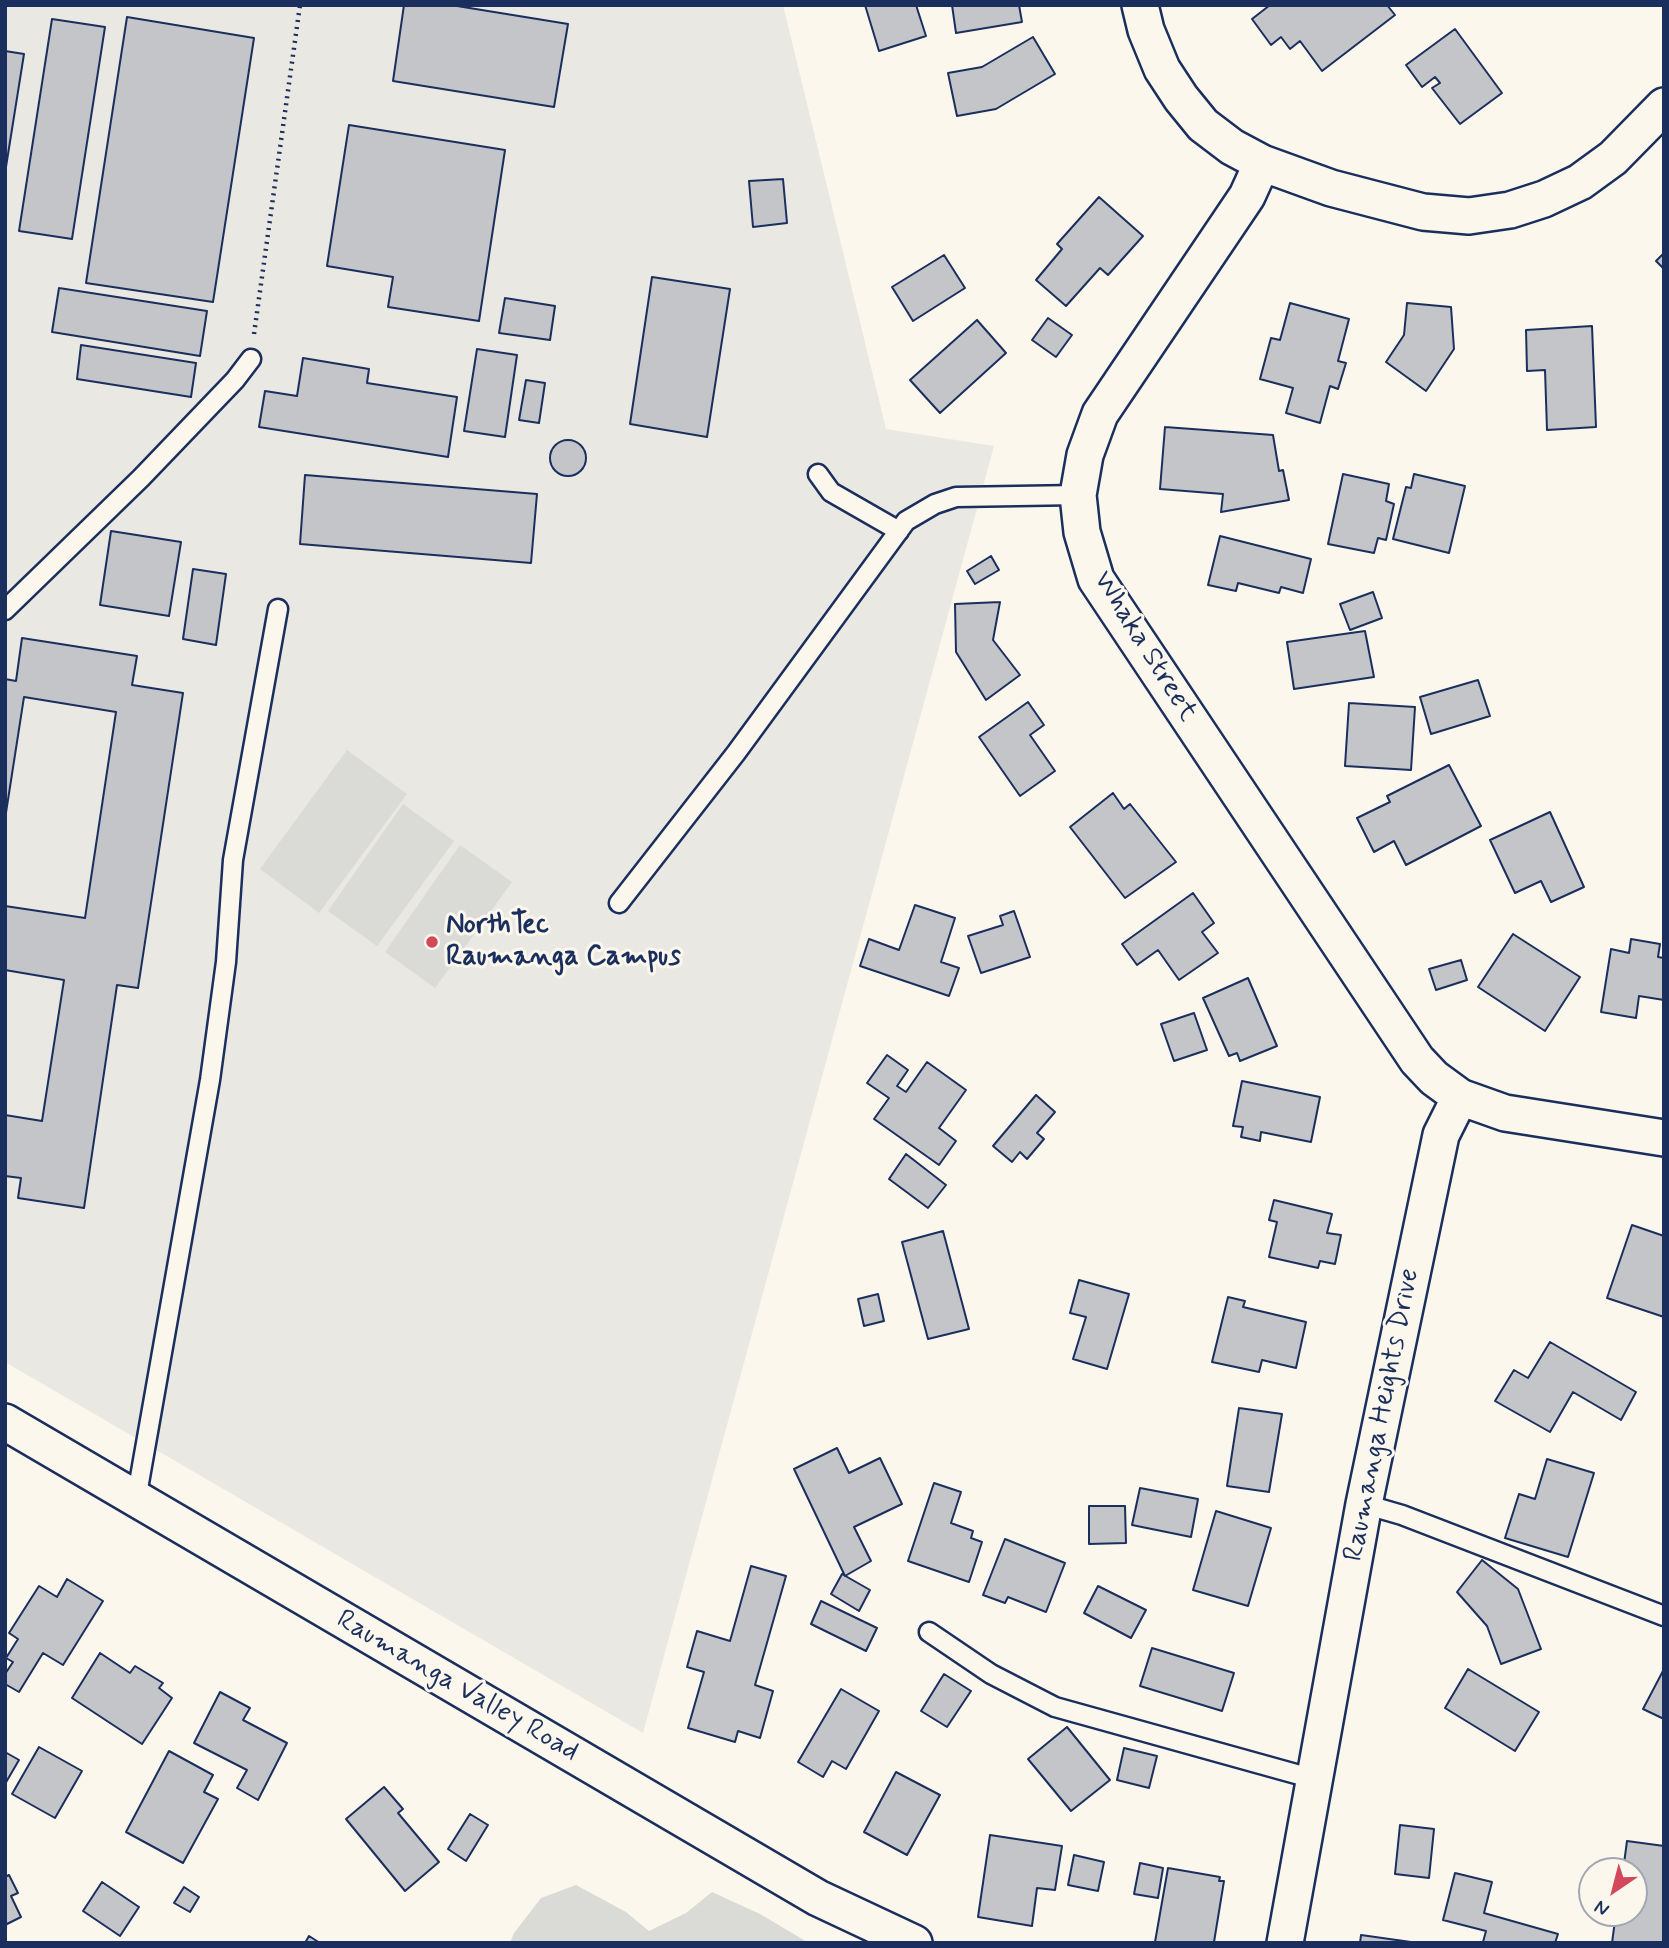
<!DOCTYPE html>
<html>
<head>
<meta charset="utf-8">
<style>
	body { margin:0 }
	#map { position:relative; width:1669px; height:1948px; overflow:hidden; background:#fbf7ec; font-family:Mynerve,sans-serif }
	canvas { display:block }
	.frame { position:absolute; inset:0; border:7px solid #1b2f5e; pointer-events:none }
	.north { position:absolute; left:1578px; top:1857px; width:70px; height:70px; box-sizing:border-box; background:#fbf7ec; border:2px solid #a1a7b3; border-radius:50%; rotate:215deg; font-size:19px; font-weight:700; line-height:28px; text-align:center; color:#1b2f5e }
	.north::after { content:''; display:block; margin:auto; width:24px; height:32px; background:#d1495b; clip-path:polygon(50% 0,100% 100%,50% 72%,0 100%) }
</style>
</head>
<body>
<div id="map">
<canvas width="1669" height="1948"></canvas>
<div class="frame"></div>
<div class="north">N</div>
</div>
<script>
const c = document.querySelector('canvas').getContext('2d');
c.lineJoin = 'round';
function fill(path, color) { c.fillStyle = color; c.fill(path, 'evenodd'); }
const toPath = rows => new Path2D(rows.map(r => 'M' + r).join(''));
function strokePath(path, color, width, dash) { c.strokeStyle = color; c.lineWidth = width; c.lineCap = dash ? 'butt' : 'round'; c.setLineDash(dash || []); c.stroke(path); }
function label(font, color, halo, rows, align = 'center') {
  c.font = font + ' Mynerve,sans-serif'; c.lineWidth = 6; c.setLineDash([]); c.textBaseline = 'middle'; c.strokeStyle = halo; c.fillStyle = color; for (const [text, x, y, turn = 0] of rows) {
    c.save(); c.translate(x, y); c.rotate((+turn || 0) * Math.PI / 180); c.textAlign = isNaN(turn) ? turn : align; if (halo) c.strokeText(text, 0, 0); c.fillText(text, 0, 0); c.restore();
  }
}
const built = toPath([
	[5,5,783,5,886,429,994,446,643,1733,5,1362]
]);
const green = toPath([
	[347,750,407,794,319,913,260,869],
	[403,804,454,841,377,946,328,911],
	[460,845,512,882,435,988,385,952],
	[576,1885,626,1912,649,1931,686,1913,712,1892,760,1914,809,1943,510,1943,514,1933,541,1898]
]);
const building = toPath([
	[404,5,451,5,568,24,554,107,393,81,404,5],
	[865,5,916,5,926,36,879,51,865,5],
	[952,5,1019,5,1022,22,956,33,952,5],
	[1270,5,1387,5,1395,15,1322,71,1300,41,1290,49,1281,37,1271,45,1252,19,1270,5],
	[127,17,254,38,213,302,86,283,127,17],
	[52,19,105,27,72,239,19,231,52,19],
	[1455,29,1502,93,1460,124,1432,88,1440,83,1435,77,1422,87,1406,65,1455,29],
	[1033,37,1055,74,996,109,957,116,948,73,982,67,1033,37],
	[5,51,24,54,5,173,5,51],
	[349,125,505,150,479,321,388,307,393,277,327,266,349,125],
	[783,179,787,223,753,227,749,181,783,179],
	[1099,197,1143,236,1108,275,1100,268,1066,306,1036,280,1062,249,1057,244,1099,197],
	[1664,253,1664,269,1656,261,1664,253],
	[944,255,965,288,913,321,892,287,944,255],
	[652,277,730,289,707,437,630,424,652,277],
	[59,288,207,311,200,356,52,332,59,288],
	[505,298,555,306,550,340,499,333,505,298],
	[1290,303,1349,319,1338,361,1346,363,1338,389,1330,386,1320,423,1286,413,1293,388,1260,379,1271,338,1280,340,1290,303],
	[1407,303,1451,307,1454,349,1426,391,1386,362,1404,335,1407,303],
	[1048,318,1072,335,1056,357,1032,340,1048,318],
	[977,320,1006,353,940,413,910,380,977,320],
	[1592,326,1596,427,1547,430,1545,370,1527,371,1526,330,1592,326],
	[81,345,196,363,191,397,77,379,81,345],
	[477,349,517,355,505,437,464,431,477,349],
	[303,358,369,369,367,383,457,397,448,457,259,427,265,391,297,396,303,358],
	[526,380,545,383,539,423,519,420,526,380],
	[1165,427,1273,435,1279,471,1283,470,1289,500,1221,512,1223,494,1160,489,1165,427],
	'550 458a18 18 0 1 1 36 0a18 18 0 1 1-36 0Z',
	[1343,474,1389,484,1386,501,1394,504,1386,540,1378,538,1374,553,1328,544,1343,474],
	[1414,474,1465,486,1449,553,1393,539,1406,487,1411,488,1414,474],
	[305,475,537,494,531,563,300,544,305,475],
	[111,531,181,542,169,616,100,605,111,531],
	[1220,536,1311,559,1303,593,1281,587,1279,593,1238,583,1236,591,1208,585,1220,536],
	[991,556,999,570,975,584,967,571,991,556],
	[193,569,226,574,216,645,183,639,193,569],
	[1373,592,1382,618,1350,630,1340,604,1373,592],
	[1000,602,993,640,1020,675,986,700,956,652,955,604,1000,602],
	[1365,631,1374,677,1294,689,1287,642,1365,631],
	[22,638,137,656,132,685,183,693,138,988,117,985,84,1208,18,1198,21,1178,5,1176,5,1115,42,1121,64,980,5,970,5,906,85,918,116,712,24,697,5,819,5,679,16,681,22,638],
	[1478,680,1490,716,1431,734,1420,697,1478,680],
	[1028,702,1044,725,1030,735,1055,771,1020,796,979,737,1028,702],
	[1349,703,1415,707,1411,770,1345,766,1349,703],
	[1449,765,1481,826,1406,865,1394,841,1374,852,1357,818,1390,802,1387,796,1449,765],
	[1113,793,1124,809,1130,804,1176,862,1125,898,1070,827,1113,793],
	[1550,812,1584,887,1551,902,1541,881,1515,893,1490,840,1550,812],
	[1193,893,1214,923,1202,932,1218,953,1179,980,1158,950,1137,965,1122,944,1193,893],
	[915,905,955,918,941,962,959,968,949,996,860,966,869,939,899,950,915,905],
	[1014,911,1030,957,981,973,968,936,1003,925,1000,916,1014,911],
	[1513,934,1580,977,1545,1031,1478,987,1513,934],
	[1631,939,1660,944,1658,957,1664,958,1664,1000,1639,996,1636,1018,1601,1012,1611,949,1629,953,1631,939],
	[1461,960,1467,980,1436,990,1429,969,1461,960],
	[1248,978,1277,1046,1240,1061,1237,1053,1229,1056,1203,998,1248,978],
	[1194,1013,1207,1050,1174,1061,1161,1024,1194,1013],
	[887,1055,908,1070,897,1086,906,1092,927,1062,966,1090,939,1128,956,1141,939,1165,874,1119,889,1098,867,1083,887,1055],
	[1242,1081,1320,1097,1311,1142,1261,1132,1260,1141,1241,1137,1243,1127,1233,1126,1242,1081],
	[1036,1095,1055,1112,1037,1133,1044,1139,1027,1159,1020,1152,1012,1162,993,1146,1036,1095],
	[906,1154,946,1185,928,1208,889,1179,906,1154],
	[1274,1200,1332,1214,1327,1233,1341,1235,1335,1264,1320,1261,1318,1268,1269,1257,1277,1222,1269,1220,1274,1200],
	[1632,1225,1664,1236,1664,1317,1607,1298,1632,1225],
	[943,1231,969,1329,928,1339,902,1242,943,1231],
	[1079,1280,1129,1294,1107,1369,1073,1359,1086,1317,1070,1313,1079,1280],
	[878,1294,884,1321,864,1326,858,1299,878,1294],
	[1228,1297,1245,1301,1243,1307,1306,1322,1296,1368,1262,1360,1259,1372,1212,1362,1228,1297],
	[1550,1342,1636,1392,1621,1420,1573,1392,1550,1432,1495,1401,1514,1370,1528,1378,1550,1342],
	[1239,1408,1282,1414,1269,1492,1227,1486,1239,1408],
	[837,1448,849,1473,880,1458,902,1504,854,1527,871,1561,845,1576,794,1469,837,1448],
	[1547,1459,1594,1473,1568,1557,1505,1538,1519,1494,1535,1499,1547,1459],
	[934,1483,961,1492,951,1523,973,1531,971,1538,982,1542,969,1582,908,1561,934,1483],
	[1140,1488,1198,1499,1191,1537,1132,1525,1140,1488],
	[1089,1506,1125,1506,1126,1543,1089,1544,1089,1506],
	[1216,1511,1271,1528,1248,1606,1193,1590,1216,1511],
	[1005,1539,1065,1563,1046,1612,1008,1597,1005,1603,983,1595,1005,1539],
	[1482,1560,1518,1589,1541,1649,1501,1664,1487,1626,1457,1592,1482,1560],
	[751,1566,786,1576,755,1685,773,1691,760,1738,738,1731,735,1742,688,1728,704,1672,687,1667,697,1631,730,1641,751,1566],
	[842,1574,870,1590,859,1611,831,1594,842,1574],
	[67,1579,103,1601,63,1665,43,1653,19,1692,5,1684,5,1674,13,1662,6,1658,18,1639,9,1633,39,1586,57,1597,67,1579],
	[1098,1586,1146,1610,1131,1638,1084,1613,1098,1586],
	[821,1601,877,1628,866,1651,811,1624,821,1601],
	[1152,1648,1234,1673,1222,1711,1140,1686,1152,1648],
	[100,1653,130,1673,135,1666,163,1683,159,1688,172,1698,142,1744,72,1698,100,1653],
	[1468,1669,1539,1712,1515,1751,1445,1708,1468,1669],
	[1664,1669,1664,1719,1643,1709,1664,1669],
	[944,1674,971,1691,947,1727,921,1711,944,1674],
	[841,1689,879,1711,846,1769,832,1761,823,1777,798,1762,841,1689],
	[220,1692,250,1708,243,1720,287,1743,258,1800,237,1788,247,1770,194,1743,220,1692],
	[1067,1727,1110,1780,1071,1811,1028,1759,1067,1727],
	[39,1747,82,1771,55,1818,12,1794,39,1747],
	[1124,1748,1157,1756,1149,1788,1117,1780,1124,1748],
	[169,1751,213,1775,204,1792,218,1799,183,1863,126,1832,169,1751],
	[5,1752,19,1760,5,1784,5,1752],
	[896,1772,940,1795,907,1855,864,1832,896,1772],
	[384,1787,403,1809,398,1813,439,1862,405,1891,346,1819,384,1787],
	[470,1814,488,1825,466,1861,448,1849,470,1814],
	[1400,1825,1434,1829,1429,1878,1395,1874,1400,1825],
	[990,1835,1062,1846,1055,1890,1037,1888,1032,1926,978,1917,990,1835],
	[1627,1841,1664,1846,1664,1943,1612,1943,1616,1913,1634,1913,1634,1871,1623,1871,1627,1841],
	[1074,1855,1104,1862,1098,1891,1068,1885,1074,1855],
	[1140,1863,1163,1868,1158,1898,1134,1894,1140,1863],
	[1168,1868,1220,1877,1219,1881,1224,1881,1214,1942,1155,1942,1168,1868],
	[1455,1873,1492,1882,1484,1913,1558,1934,1555,1943,1488,1943,1483,1942,1486,1931,1443,1920,1455,1873],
	[9,1875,18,1893,11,1896,21,1917,5,1925,5,1877,9,1875],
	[102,1882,139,1907,120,1936,83,1911,102,1882],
	[184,1887,199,1897,190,1912,174,1903,184,1887],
	[1361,1935,1418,1943,1360,1943,1361,1935],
	[309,1936,320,1943,305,1943,309,1936]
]);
const path = toPath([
	[254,334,300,5]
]);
const lane = toPath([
	[818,474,831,492,899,531],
	[5,610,141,478,235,380,251,359],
	[619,903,736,753,906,521,935,504,956,497,1078,495],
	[136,1500,210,1080,226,962,233,860,278,609],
	[1364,1504,1402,1515,1664,1616],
	[929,1632,991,1674,1055,1707,1314,1779]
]);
const street = toPath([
	[1140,5,1146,30,1162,69,1181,98,1203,125,1232,147,1262,163,1331,188,1423,212,1469,216,1510,210,1544,199,1580,182,1613,158,1664,106],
	[1262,163,1247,196,1100,414,1085,455,1078,495,1082,532,1096,579,1417,1060,1434,1078,1460,1097,1505,1113,1664,1138],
	[5,1422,818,1898,914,1943],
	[1285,1943,1364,1504,1441,1135,1460,1097]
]);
const markers = [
	[432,942,7,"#d1495b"]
];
const streetNames = [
	["Whaka Street",1144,647,58],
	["Raumanga Heights Drive",1383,1415,-79],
	["Raumanga Valley Road",457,1687,30]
];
const poiNames = [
	["NorthTec",446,926],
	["Raumanga Campus",446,958]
];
fill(built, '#eae8e2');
fill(green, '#dadad7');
fill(building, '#c3c5c9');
strokePath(building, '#1b2f5e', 2);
strokePath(lane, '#1b2f5e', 23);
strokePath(street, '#1b2f5e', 40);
strokePath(path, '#1b2f5e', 4.5, [2, 5]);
strokePath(lane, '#fbf7ec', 18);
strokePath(street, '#fbf7ec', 35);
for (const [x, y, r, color] of markers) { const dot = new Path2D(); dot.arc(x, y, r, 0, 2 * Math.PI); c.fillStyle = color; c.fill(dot); strokePath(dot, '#fbf7ec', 2.5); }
label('28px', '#1b2f5e', '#fbf7ec', streetNames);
label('bold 28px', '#1b2f5e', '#fbf7ec', poiNames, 'left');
</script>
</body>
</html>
